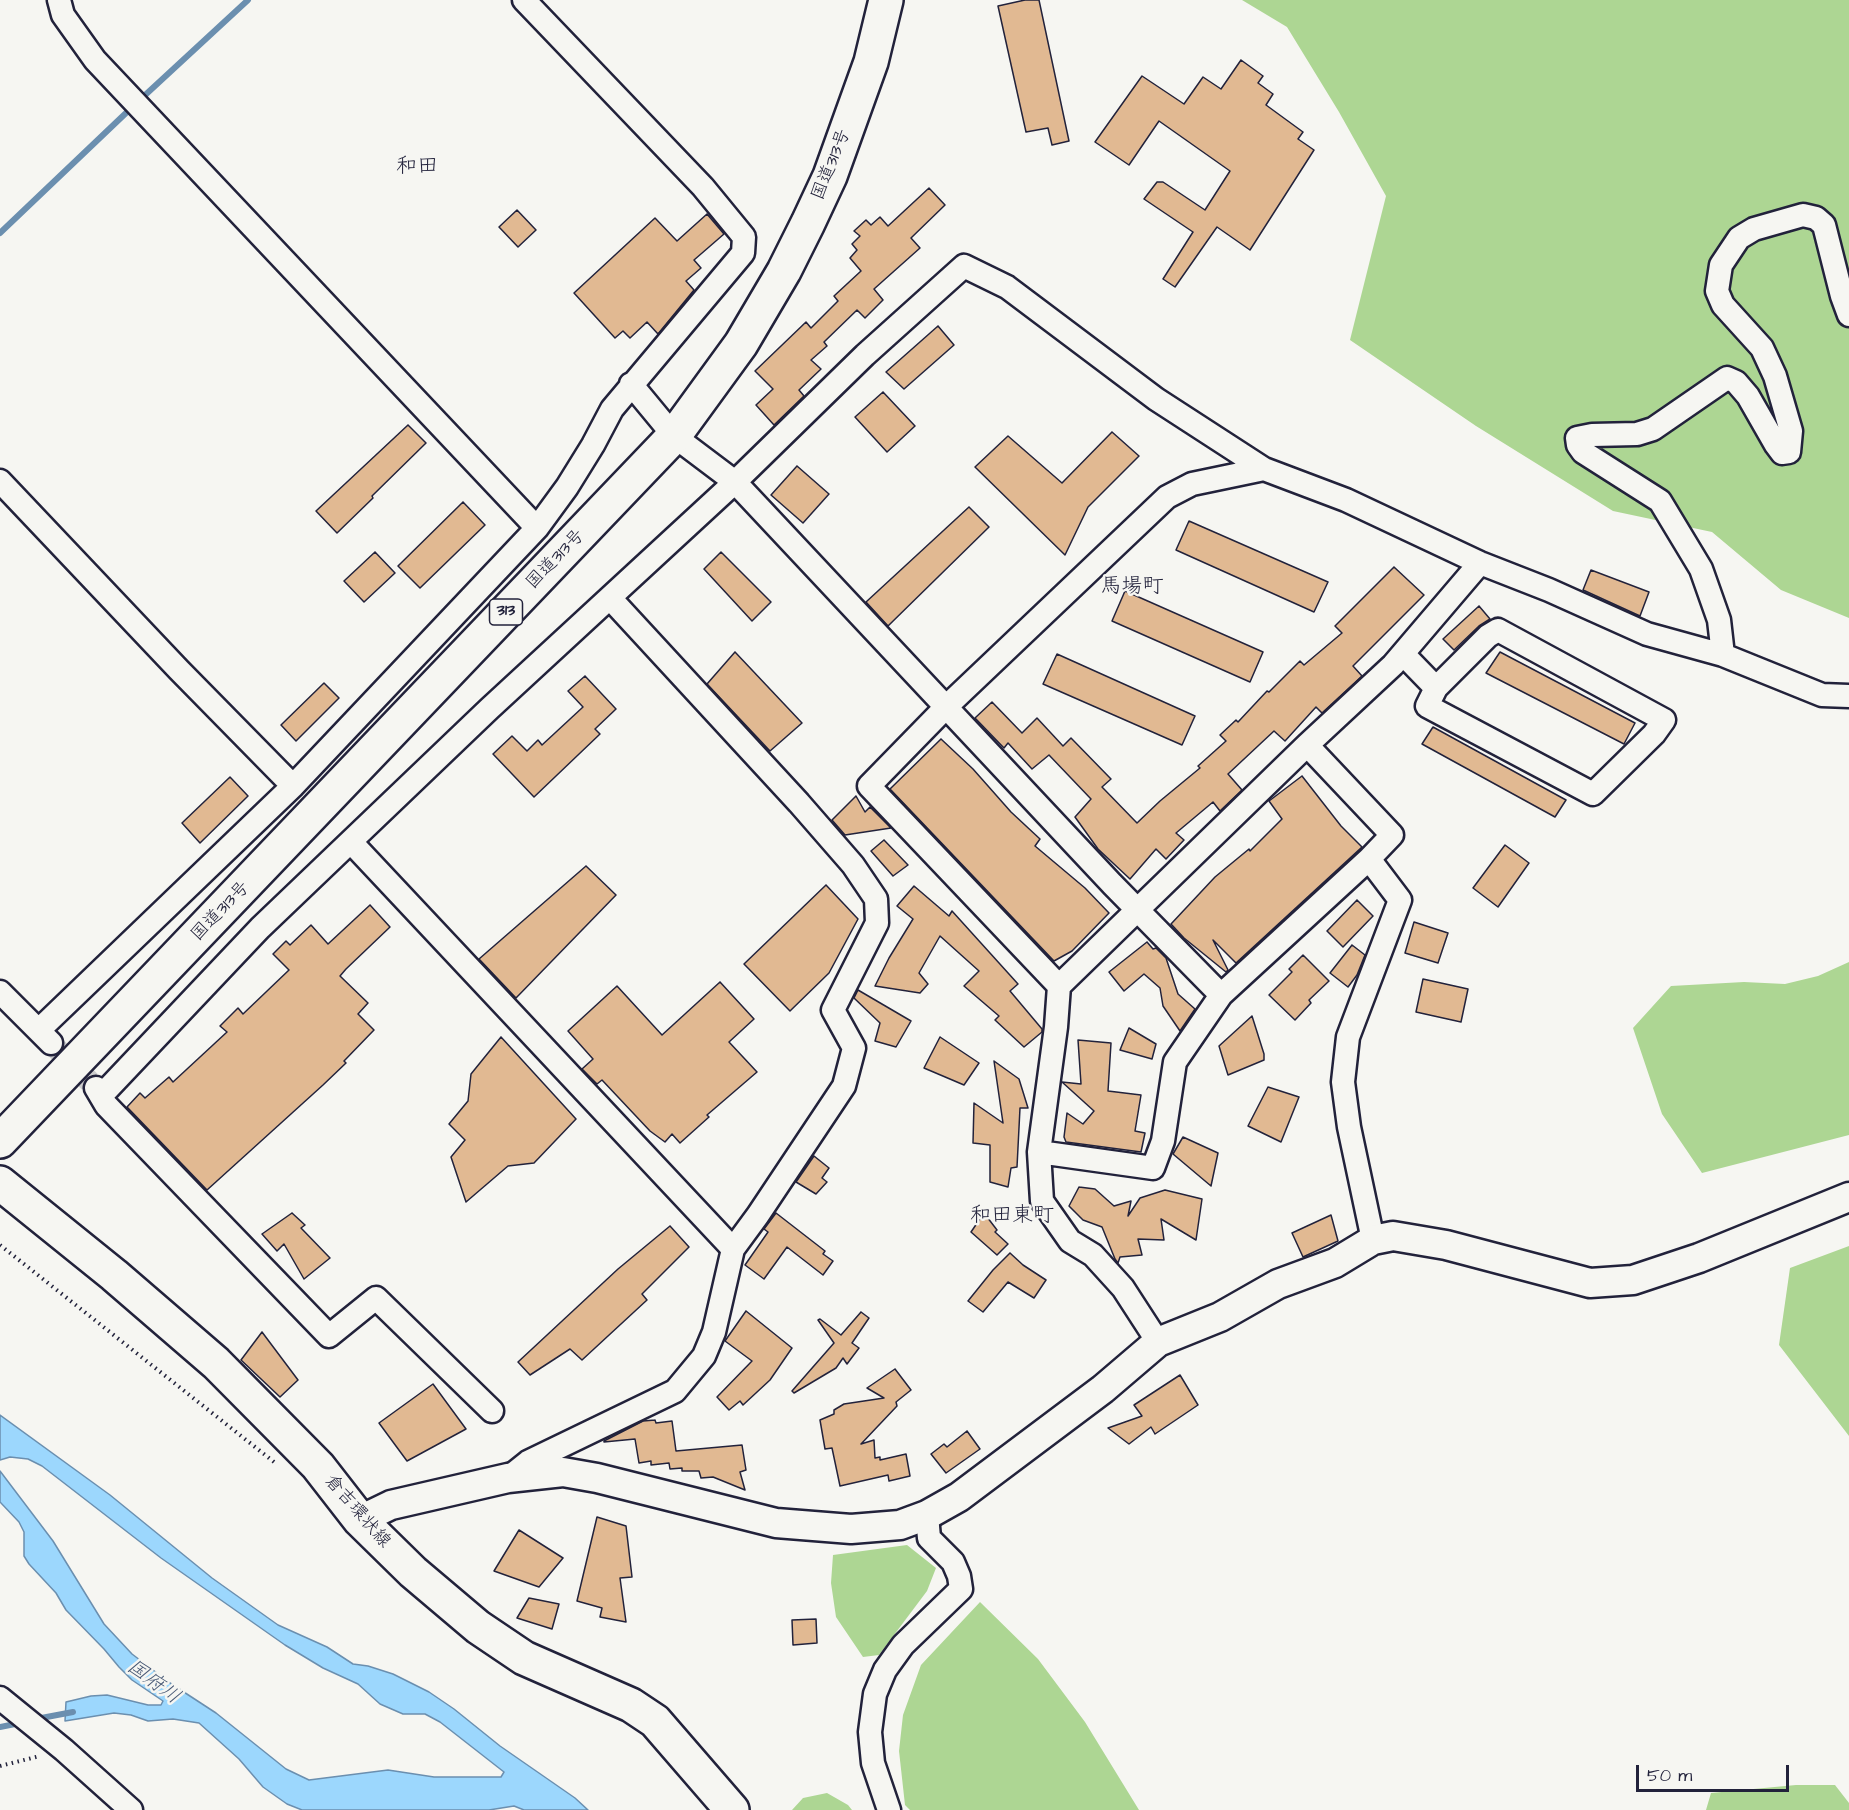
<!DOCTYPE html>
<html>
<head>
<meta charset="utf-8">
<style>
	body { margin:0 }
	#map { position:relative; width:1849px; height:1810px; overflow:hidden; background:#f6f6f2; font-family:"Architects Daughter",sans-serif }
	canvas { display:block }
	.scale { position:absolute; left:1636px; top:1765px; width:153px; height:27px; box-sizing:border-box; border:3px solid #22223b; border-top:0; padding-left:8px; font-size:18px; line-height:21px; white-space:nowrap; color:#22223b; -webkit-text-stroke:4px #f6f6f2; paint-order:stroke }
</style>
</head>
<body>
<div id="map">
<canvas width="1849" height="1810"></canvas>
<div class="scale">50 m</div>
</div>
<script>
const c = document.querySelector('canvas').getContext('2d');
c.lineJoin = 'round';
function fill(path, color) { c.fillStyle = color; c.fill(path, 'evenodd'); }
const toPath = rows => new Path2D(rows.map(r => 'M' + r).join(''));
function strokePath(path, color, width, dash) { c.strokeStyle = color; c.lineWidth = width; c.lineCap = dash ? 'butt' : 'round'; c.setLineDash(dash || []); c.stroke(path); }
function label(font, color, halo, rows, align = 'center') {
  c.font = font + ' "Architects Daughter","Klee One",sans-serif'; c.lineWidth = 5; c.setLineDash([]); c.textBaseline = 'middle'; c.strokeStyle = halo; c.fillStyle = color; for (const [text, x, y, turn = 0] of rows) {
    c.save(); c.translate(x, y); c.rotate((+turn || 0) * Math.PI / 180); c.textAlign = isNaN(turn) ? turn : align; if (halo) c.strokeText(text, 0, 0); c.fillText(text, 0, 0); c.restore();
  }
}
const green = toPath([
	[1242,0,1849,0,1849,618,1781,590,1712,532,1613,511,1476,426,1350,340,1386,196,1339,112,1287,27],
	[1849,962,1849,1135,1702,1173,1662,1114,1633,1028,1671,986,1744,982,1785,984,1818,976],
	[1849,1246,1849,1436,1779,1345,1790,1268],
	[907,1545,936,1568,927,1591,879,1655,863,1657,836,1617,831,1583,833,1555],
	[980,1602,1038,1659,1085,1722,1139,1810,910,1810,905,1805,899,1751,903,1715,921,1665],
	[1796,1785,1835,1785,1849,1803,1849,1810,1706,1810,1711,1793],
	[827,1793,848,1805,852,1810,792,1810,803,1798]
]);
const water = toPath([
	[0,1415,110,1495,212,1578,278,1625,327,1647,353,1664,368,1666,393,1674,429,1692,454,1709,500,1746,575,1798,588,1810,524,1810,514,1806,489,1810,302,1810,287,1804,263,1787,239,1759,199,1723,173,1719,148,1721,131,1715,114,1713,65,1721,66,1702,91,1696,107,1695,148,1705,161,1705,163,1701,132,1680,119,1667,104,1649,66,1610,56,1593,29,1564,24,1556,24,1532,19,1522,0,1502,0,1471,53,1541,104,1624,132,1654,170,1683,216,1713,286,1769,309,1780,388,1770,434,1777,501,1777,504,1772,440,1722,425,1714,403,1714,380,1704,358,1684,323,1668,285,1645,161,1558,42,1466,28,1459,10,1457,0,1460,0,1415]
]);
const stream = toPath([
	[143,97,248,0],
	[0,233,126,113],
	[36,1719,73,1712],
	[0,1727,20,1723]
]);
const building = toPath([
	[1025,0,1039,0,1069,141,1052,145,1048,128,1026,132,998,6,1025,0],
	[1241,60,1263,76,1258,83,1273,94,1266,105,1303,132,1298,139,1314,150,1250,250,1217,227,1175,287,1163,279,1193,232,1144,199,1157,182,1163,182,1205,210,1230,171,1159,121,1129,165,1095,142,1142,76,1184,104,1203,77,1221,89,1241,60],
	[929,188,945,205,911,238,920,248,874,289,883,300,865,318,857,310,824,342,827,346,811,360,821,369,799,390,804,396,774,425,756,405,773,389,755,371,806,322,811,328,838,301,834,296,861,271,850,258,857,250,852,244,860,236,854,231,866,220,871,225,880,217,888,226,929,188],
	[517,210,536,230,518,247,499,227,517,210],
	[707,214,724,234,694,260,701,268,686,281,694,290,658,334,647,322,630,338,623,331,615,338,574,293,655,218,677,241,707,214],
	[938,326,954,345,904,389,886,372,938,326],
	[883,392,915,426,887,452,855,417,883,392],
	[408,425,426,443,372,496,373,498,337,533,316,511,408,425],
	[1112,432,1139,456,1088,507,1065,555,975,467,1008,436,1062,483,1112,432],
	[797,466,829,494,803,523,771,495,797,466],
	[463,502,485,525,420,588,398,566,463,502],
	[969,507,989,527,888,626,866,602,969,507],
	[1189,521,1328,582,1314,612,1176,550,1189,521],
	[375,552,395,573,364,602,344,581,375,552],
	[721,552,771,602,752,621,704,569,721,552],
	[1394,567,1424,595,1353,666,1362,676,1322,713,1316,707,1285,741,1274,731,1228,774,1242,790,1220,811,1213,802,1176,833,1184,840,1166,859,1156,849,1130,879,1098,849,1075,817,1091,799,1049,755,1032,769,1008,743,1004,748,975,718,992,702,1022,733,1037,718,1063,746,1071,738,1111,779,1102,787,1137,823,1160,801,1200,768,1198,766,1226,741,1220,735,1236,720,1238,722,1267,691,1269,692,1300,661,1304,665,1342,633,1335,626,1394,567],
	[1591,570,1649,592,1640,616,1583,590,1591,570],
	[1125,591,1263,652,1250,682,1112,621,1125,591],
	[1479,606,1490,619,1479,626,1454,650,1443,639,1479,606],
	[735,652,802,723,770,751,707,684,735,652],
	[1500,652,1635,723,1624,744,1486,673,1500,652],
	[1057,654,1195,716,1182,745,1043,684,1057,654],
	[585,676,616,709,595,729,600,734,534,797,493,754,512,736,527,751,538,740,542,745,583,707,568,691,585,676],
	[324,683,339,698,296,741,281,725,324,683],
	[1433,727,1566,800,1555,817,1422,744,1433,727],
	[941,739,973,769,1011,812,1040,839,1035,846,1085,888,1109,913,1072,951,1054,961,890,789,941,739],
	[1302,776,1341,826,1362,847,1236,963,1213,940,1228,970,1226,972,1184,938,1171,924,1215,877,1249,849,1250,851,1282,819,1269,801,1302,776],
	[230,777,248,796,200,843,182,823,230,777],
	[856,796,865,812,870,807,891,828,845,835,832,820,856,796],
	[884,840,908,865,893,876,871,851,884,840],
	[1505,845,1529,863,1498,907,1473,888,1505,845],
	[586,866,616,895,516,998,479,959,586,866],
	[826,885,858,919,829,973,790,1011,744,964,826,885],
	[914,886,949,916,952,911,1018,984,1010,991,1042,1029,1042,1032,1024,1047,995,1020,999,1016,964,986,979,971,940,936,919,973,928,984,920,993,875,986,889,958,913,919,897,906,914,886],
	[1357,900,1373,916,1343,947,1327,931,1357,900],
	[370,905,390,927,346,969,340,976,368,1003,358,1014,374,1030,344,1061,346,1063,323,1085,207,1190,127,1107,140,1093,145,1098,169,1077,173,1082,227,1032,220,1026,238,1008,243,1014,289,970,273,954,286,941,290,945,311,925,328,944,370,905],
	[1414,922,1448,933,1438,963,1405,953,1414,922],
	[1147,942,1153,949,1156,948,1166,958,1178,994,1195,1009,1180,1031,1163,1006,1160,988,1144,974,1124,991,1109,972,1147,942],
	[1352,945,1365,955,1357,975,1348,987,1330,973,1352,945],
	[1303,955,1329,981,1309,1000,1311,1003,1295,1020,1269,995,1292,972,1289,969,1303,955],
	[1423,979,1468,989,1461,1022,1416,1012,1423,979],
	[720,982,754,1019,729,1042,757,1072,707,1115,709,1117,680,1143,672,1134,665,1142,650,1131,602,1080,597,1084,582,1069,593,1059,568,1031,617,986,662,1035,720,982],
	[858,990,911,1021,896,1047,875,1041,880,1023,854,998,858,990],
	[1252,1016,1264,1054,1264,1060,1228,1075,1219,1046,1252,1016],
	[1129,1028,1156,1044,1152,1059,1120,1050,1129,1028],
	[501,1037,576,1119,534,1163,508,1166,466,1202,451,1157,465,1140,449,1124,468,1101,471,1074,501,1037],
	[940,1037,979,1063,964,1085,924,1068,940,1037],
	[1078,1040,1111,1043,1108,1091,1141,1095,1135,1131,1145,1133,1141,1152,1066,1142,1064,1137,1067,1113,1083,1124,1094,1111,1062,1082,1081,1084,1078,1040],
	[994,1061,1019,1079,1028,1108,1020,1108,1017,1167,1011,1168,1008,1187,990,1182,990,1145,973,1143,974,1103,1003,1123,994,1061],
	[1268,1087,1299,1097,1281,1142,1248,1126,1268,1087],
	[1183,1137,1218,1153,1211,1186,1173,1154,1183,1137],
	[814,1156,829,1168,822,1178,827,1182,816,1194,796,1182,814,1156],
	[1079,1187,1095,1189,1114,1206,1131,1201,1128,1216,1140,1198,1165,1190,1202,1199,1196,1240,1161,1219,1164,1240,1138,1239,1142,1255,1120,1257,1118,1263,1115,1259,1102,1227,1083,1220,1069,1206,1079,1187],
	[292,1213,305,1225,301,1228,330,1258,304,1279,284,1244,277,1251,262,1234,292,1213],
	[776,1213,825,1251,823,1254,833,1261,823,1275,787,1247,764,1279,745,1265,768,1232,764,1229,776,1213],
	[984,1213,997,1230,995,1232,1008,1244,997,1255,971,1232,984,1213],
	[1331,1215,1338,1241,1303,1257,1292,1233,1331,1215],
	[670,1226,689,1247,642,1294,647,1300,582,1360,570,1349,530,1375,518,1362,618,1269,670,1226],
	[1010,1253,1023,1265,1046,1280,1034,1298,1008,1282,983,1312,968,1301,993,1270,1010,1253],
	[746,1311,792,1348,770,1380,743,1405,740,1401,729,1410,717,1397,752,1361,725,1341,746,1311],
	[861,1312,869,1318,852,1343,859,1348,847,1364,843,1358,836,1368,794,1393,792,1391,834,1343,818,1320,820,1319,841,1335,861,1312],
	[262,1332,298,1380,280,1397,241,1360,262,1332],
	[895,1369,911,1390,896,1402,897,1406,861,1444,874,1440,875,1458,880,1457,880,1460,906,1454,910,1476,889,1481,888,1475,840,1486,832,1448,825,1449,820,1420,834,1414,834,1410,844,1404,884,1398,867,1388,895,1369],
	[1180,1375,1198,1405,1155,1434,1151,1427,1129,1444,1108,1428,1142,1416,1134,1405,1180,1375],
	[433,1384,466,1429,407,1461,379,1423,433,1384],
	[655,1420,656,1423,672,1421,676,1451,742,1445,746,1470,740,1472,745,1490,713,1477,701,1478,699,1471,682,1471,682,1468,670,1469,669,1463,651,1465,651,1461,639,1463,635,1439,604,1442,604,1441,643,1421,655,1420],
	[967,1431,980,1449,946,1473,931,1454,944,1444,947,1447,967,1431],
	[597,1517,626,1526,632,1577,620,1578,626,1622,600,1617,602,1608,577,1601,597,1517],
	[519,1530,563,1558,539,1587,494,1571,519,1530],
	[529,1598,559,1604,552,1629,517,1618,529,1598],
	[816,1619,817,1643,793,1645,792,1620,816,1619]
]);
const minorTunnel = toPath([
	[51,1043,96,1088]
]);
const path = toPath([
	[0,1245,274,1462],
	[0,1766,40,1756]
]);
const minor = toPath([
	[59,0,63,15,95,60,537,528],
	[631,384,674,436,735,482,1112,884,1221,995],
	[0,481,179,670,293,786],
	[1403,654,1436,688,1427,706,1593,794,1654,734,1664,720,1498,630,1488,636,1436,688],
	[1723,655,1719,620,1701,569,1660,501,1583,452,1578,445,1577,438,1592,435,1637,434,1653,429,1727,378,1736,382,1748,396,1776,445,1782,453,1789,452,1791,431,1775,376,1762,348,1723,305,1717,291,1721,265,1739,238,1754,229,1803,215,1816,218,1824,225,1842,296,1849,315],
	[351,842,733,1249],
	[1369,859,1400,900,1348,1037,1343,1082,1349,1127,1373,1240],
	[1059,986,869,786,947,706,1167,497,1192,484,1264,469],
	[0,992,51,1043],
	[39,1030,293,786,537,528,567,487,593,445,612,409,743,253,744,237,703,187,524,0],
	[96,1088,106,1105,329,1336,376,1298,492,1411],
	[101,1096,260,928,489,709,735,482,865,355,964,266,1007,287,1156,399,1264,469,1346,500,1480,563,1549,590,1647,634,1723,655,1822,695,1849,696],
	[1039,1152,1153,1168,1163,1141,1175,1062,1221,995,1369,859,1392,835,1307,745],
	[1158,1342,1123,1288,1093,1255,1070,1241,1042,1201,1039,1152,1056,1027,1059,986,1307,745,1393,665,1480,563],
	[508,1478,528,1462,675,1391,704,1356,714,1332,733,1249,758,1215,844,1086,854,1048,833,1010,877,923,876,899,853,865,799,803,610,598],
	[0,1698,64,1750,131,1810],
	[889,1810,873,1763,870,1732,875,1694,885,1670,903,1645,961,1589,959,1576,953,1562,929,1538,927,1515]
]);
const tertiary = toPath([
	[360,1520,391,1505,508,1478,563,1472,597,1478,776,1523,851,1529,900,1525,927,1515,959,1497,1103,1389,1158,1342,1220,1317,1278,1284,1335,1263,1373,1240,1393,1236,1446,1245,1590,1283,1633,1280,1699,1258,1849,1197]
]);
const secondary = toPath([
	[0,1183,114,1275,216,1363,318,1466,360,1520,413,1572,478,1627,524,1658,631,1705,655,1721,732,1810]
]);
const trunk = toPath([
	[0,1141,674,436,741,344,784,271,808,223,830,176,871,62,886,0]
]);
const shields = [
	[506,612,33]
];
const shieldNames = [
	["313",506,612]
];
const streetNames = [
	["国道313号",832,165,-68],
	["国道313号",556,560,-46],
	["国道313号",221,912,-46],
	["倉吉環状線",357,1512,49]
];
const waterNames = [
	["国府川",153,1683,36]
];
const quarterNames = [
	["和田",417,168],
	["馬場町",1132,588],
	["和田東町",1012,1217]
];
fill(green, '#add693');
fill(water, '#9cd7fd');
strokePath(water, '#6b8faf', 1.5);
strokePath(stream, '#6b8faf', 6);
fill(building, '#e1b992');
strokePath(building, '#22223b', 1.5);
strokePath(minorTunnel, '#cccccd', 22, [22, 11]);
strokePath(minor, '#22223b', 27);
strokePath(tertiary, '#22223b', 33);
strokePath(secondary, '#22223b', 38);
strokePath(trunk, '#22223b', 38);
strokePath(path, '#22223b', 4, [1.5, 4.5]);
strokePath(minor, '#f6f6f2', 22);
strokePath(tertiary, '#f6f6f2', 28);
strokePath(secondary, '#f6f6f2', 33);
strokePath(trunk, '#f6f6f2', 33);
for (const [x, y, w] of shields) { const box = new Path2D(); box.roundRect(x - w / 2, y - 13, w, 26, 4.5); c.fillStyle = '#f6f6f2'; c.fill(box); strokePath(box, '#22223b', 1.5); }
label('bold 16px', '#22223b', null, shieldNames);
label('18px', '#22223b', '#f6f6f2', streetNames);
label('italic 20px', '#475875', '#f6f6f2', waterNames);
label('21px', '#22223b', '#f6f6f2', quarterNames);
</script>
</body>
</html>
